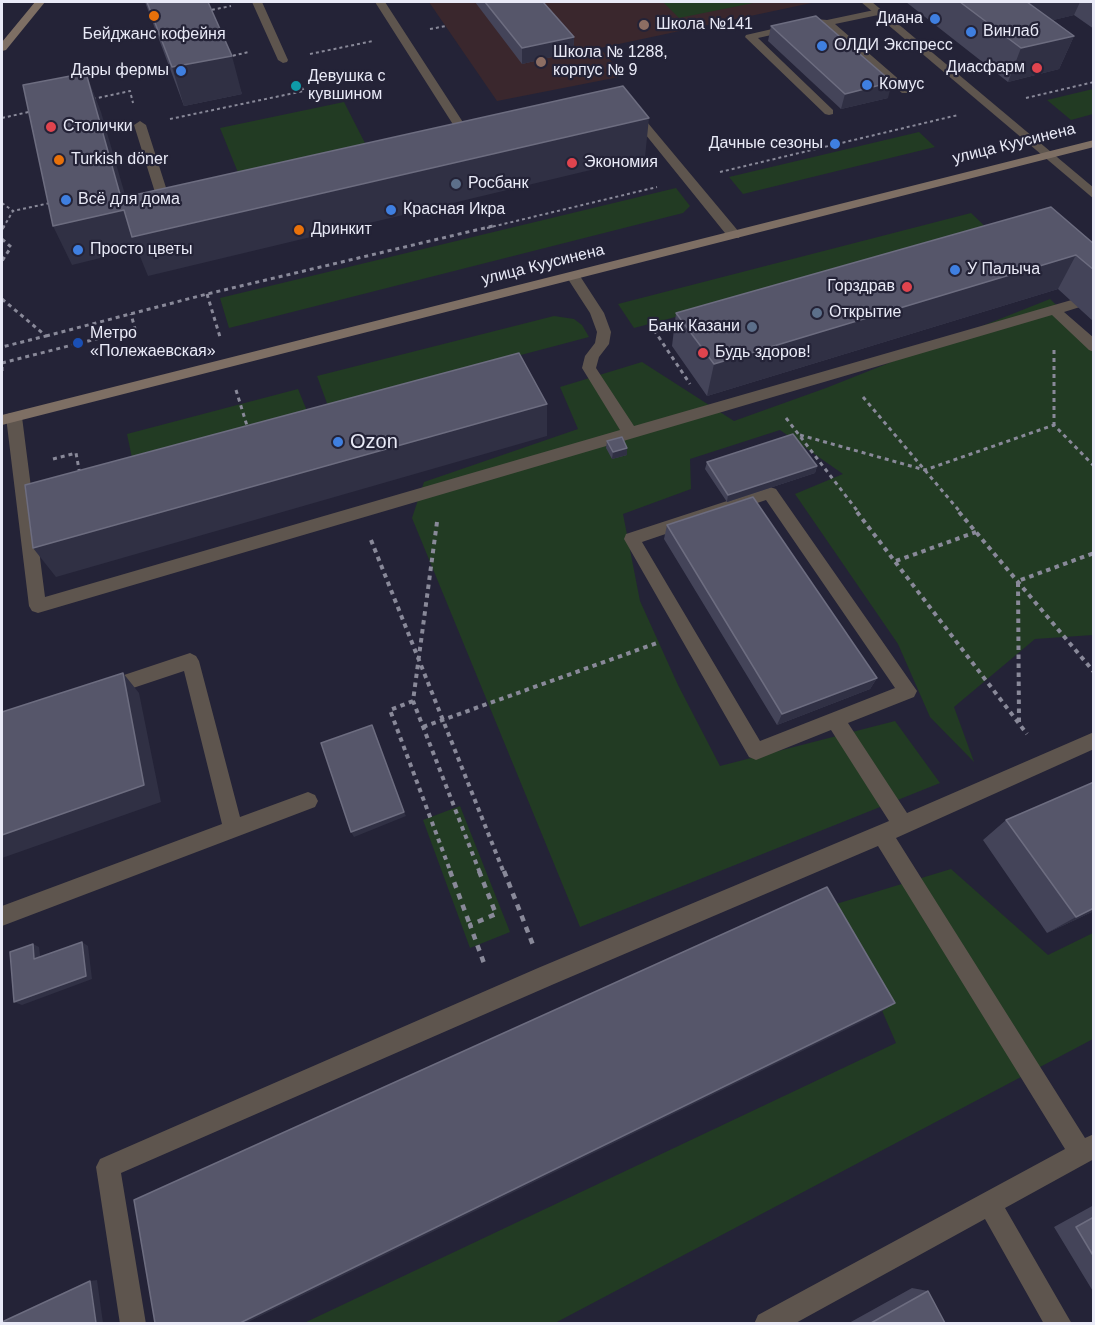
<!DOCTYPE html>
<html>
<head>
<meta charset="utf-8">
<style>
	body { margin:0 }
	#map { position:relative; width:1095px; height:1325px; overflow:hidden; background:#242337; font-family:Helvetica,sans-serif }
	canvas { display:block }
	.frame { position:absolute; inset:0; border:3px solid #e9eaf7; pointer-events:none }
</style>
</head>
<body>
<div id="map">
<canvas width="1095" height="1325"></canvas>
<div class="frame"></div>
</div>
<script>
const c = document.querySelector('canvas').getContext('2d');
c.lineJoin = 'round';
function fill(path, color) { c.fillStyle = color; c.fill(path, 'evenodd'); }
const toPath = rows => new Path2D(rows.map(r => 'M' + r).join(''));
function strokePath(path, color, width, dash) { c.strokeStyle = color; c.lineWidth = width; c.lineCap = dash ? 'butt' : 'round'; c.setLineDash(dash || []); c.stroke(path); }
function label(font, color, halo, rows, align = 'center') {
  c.font = font + ' Helvetica,sans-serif'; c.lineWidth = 4.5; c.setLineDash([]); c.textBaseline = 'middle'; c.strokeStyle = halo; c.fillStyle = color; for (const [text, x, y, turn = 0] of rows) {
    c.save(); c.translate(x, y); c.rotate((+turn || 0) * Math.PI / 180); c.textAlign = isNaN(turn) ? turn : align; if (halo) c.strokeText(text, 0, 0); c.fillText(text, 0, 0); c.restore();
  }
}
const education = toPath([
	[429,2,816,2,600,48,624,76,497,101]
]);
const green = toPath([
	[663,2,758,2,679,18],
	[1093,89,1093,114,1071,120,1047,100],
	[344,102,367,147,239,175,220,128],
	[919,132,935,147,743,194,729,177],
	[676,188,690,206,683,213,229,328,220,298],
	[971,213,992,233,634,328,618,304],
	[1050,299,1093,340,1093,635,1035,639,954,707,974,762,930,717,898,644,795,494,843,474,780,430,690,459,691,489,623,514,640,601,678,685,720,766,895,721,940,783,580,927,412,518,424,482,578,429,560,387,642,362,734,421,826,388],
	[554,316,574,319,582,325,589,337,328,406,317,376],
	[298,389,307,411,132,458,127,434],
	[460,806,510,932,470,948,423,820],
	[951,869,1048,955,1093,933,1093,1039,555,1323,302,1324,896,1043,836,904]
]);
const pathFar3 = toPath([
	[206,11,231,6],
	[430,29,446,26],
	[310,54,373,41],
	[227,57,249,52],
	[1026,98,1094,82],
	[93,99,130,91,133,103],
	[2,118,33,111],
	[170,119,304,91,298,81],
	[720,172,958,115],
	[2,203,13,211],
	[3,228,13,211,50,203],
	[487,228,657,187]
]);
const pathFar2 = toPath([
	[2,229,4,226],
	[2,239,11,247,2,261],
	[207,294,220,337],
	[2,299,46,336,2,347],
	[654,330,690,384],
	[46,336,207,294,493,226],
	[1054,350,1054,425],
	[2,363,135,329,131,314],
	[2,367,2,373],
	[236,390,248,429],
	[863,397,961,513],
	[786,418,859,513],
	[800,435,925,470,1054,425,1094,466],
	[53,459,76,453,80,475]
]);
const pathFar1 = toPath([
	[857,512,1027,734],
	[959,512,1094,672],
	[437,522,413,701,480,873],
	[371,540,504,873],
	[896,561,976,532],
	[413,701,390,710,451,873],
	[1019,722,1018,581,1094,553],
	[423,727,657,643]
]);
const path = toPath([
	[450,871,470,925],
	[479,871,496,914,470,925,485,966],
	[504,871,533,945]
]);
const lane = toPath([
	[252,2,262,2,288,60,287,62,283,63,278,60,252,2],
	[375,2,385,2,468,130,477,129,477,135,461,137,375,2],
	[879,9,883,10,883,14,835,24,910,89,910,93,902,93,824,26,816,25,758,38,833,110,833,114,829,115,825,114,745,37,746,35,816,19,827,20,879,9],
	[633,109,637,110,739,232,740,235,739,238,729,238,629,114,627,112,633,109],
	[140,121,146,125,169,197,177,197,179,200,177,203,164,206,158,202,134,125,140,121],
	[573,272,578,273,604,313,611,332,609,344,599,357,596,368,634,426,1075,299,1082,304,1080,307,1064,312,1094,338,1094,352,1089,350,1052,315,38,613,32,611,29,606,6,417,9,413,19,413,22,417,45,597,620,430,582,368,585,356,595,343,597,332,590,313,566,276,573,272],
	[770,487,776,489,917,691,914,697,848,723,907,813,1094,732,1094,749,896,838,1085,1138,1094,1134,1094,1159,1005,1208,1072,1324,1044,1324,985,1219,794,1324,754,1324,758,1315,1065,1149,878,846,554,984,121,1173,146,1324,120,1324,96,1167,100,1159,538,968,889,821,831,730,756,760,749,757,624,539,626,534,770,487],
	[766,500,895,688,760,741,642,542,766,500],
	[190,653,196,656,199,661,240,817,308,792,315,795,318,801,315,807,2,926,2,906,222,824,184,671,106,697,100,695,97,689,100,683,190,653]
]);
const street = toPath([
	[861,2,872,2,1094,188,1094,199,861,2]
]);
const secondary = toPath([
	[35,2,45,2,6,50,2,51,2,42,35,2],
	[1094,140,1094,147,2,425,2,415,1094,140]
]);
const wall = toPath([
	[145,2,208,2,242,94,184,106],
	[475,2,543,2,574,37,573,52,522,64],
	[906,2,1094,2,1094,29,1074,15,1053,20,1074,36,1059,69,1008,82],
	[771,26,888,98,841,109,768,41],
	[1094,244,1094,322,1058,289,707,396,672,346,676,313],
	[607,441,627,448,627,455,612,459,606,448],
	[707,462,817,466,815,473,727,502,705,469],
	[667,525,877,678,870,689,777,725,664,539],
	[1006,820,1094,911,1047,933,983,840],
	[1094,1205,1094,1293,1054,1227],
	[912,1288,928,1291,945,1323,849,1323]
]);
const shadedWall = toPath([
	[1019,2,1080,2,1074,15,1008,31],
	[1074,36,1059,69,1008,82,1021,48],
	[574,37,573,52,522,64,522,48],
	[232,56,242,94,184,106,172,67],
	[86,73,101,112,137,236,649,118,645,157,148,276,137,249,72,265,53,226],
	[892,82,888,98,841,109,845,94],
	[1076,255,1058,289,707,396,714,364],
	[547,404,547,436,56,577,33,548],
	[627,448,627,455,612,459,613,452],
	[817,466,815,473,727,502,728,495],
	[123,673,139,693,161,802,2,858,2,835],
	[877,678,870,689,777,725,782,714],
	[404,812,406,816,354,837,351,832],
	[1094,908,1094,911,1047,933,1076,917],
	[82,942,88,946,92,979,22,1005,14,1002],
	[33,944,39,947,41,963,34,959],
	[895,1003,876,1015,246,1323,240,1323],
	[97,1280,103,1323,96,1323,90,1281]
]);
const building = toPath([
	[147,2,208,2,232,56,172,67,147,2],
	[485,2,543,2,574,37,522,48,485,2],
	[960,2,1027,2,1074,36,1021,48,960,2],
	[816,16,892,82,845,94,771,26,816,16],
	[86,73,121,198,623,86,649,118,132,237,124,210,53,226,23,85,86,73],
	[1051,207,1094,244,1094,270,1076,255,714,364,676,313,1051,207],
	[519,353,547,404,33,548,25,485,519,353],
	[793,434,817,466,728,495,707,462,793,434],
	[622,437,627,448,613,452,607,441,622,437],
	[753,497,877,678,782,714,667,525,753,497],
	[123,673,144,785,2,835,2,712,123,673],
	[372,725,404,812,351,832,321,743,372,725],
	[1094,782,1094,908,1076,917,1006,820,1094,782],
	[827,887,895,1003,240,1323,155,1323,134,1200,827,887],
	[82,942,86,976,14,1002,10,952,33,944,34,959,82,942],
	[1094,1217,1094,1257,1076,1227,1094,1217],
	[90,1281,96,1323,2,1323,2,1322,90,1281],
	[928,1291,945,1323,871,1323,928,1291]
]);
const markers = [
	[154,16,6,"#e8710a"],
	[935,19,6,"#3f7fe0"],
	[644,25,6,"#8d6e63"],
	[971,32,6,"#3f7fe0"],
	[822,46,6,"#3f7fe0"],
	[541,62,6,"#8d6e63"],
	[1037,68,6,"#e0444e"],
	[181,71,6,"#3f7fe0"],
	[867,85,6,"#3f7fe0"],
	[296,86,6,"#0f9aa8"],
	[51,127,6,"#e0444e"],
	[835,144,6,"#3f7fe0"],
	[59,160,6,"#e8710a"],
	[572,163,6,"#e0444e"],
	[456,184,6,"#5c6f8a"],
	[66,200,6,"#3f7fe0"],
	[391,210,6,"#3f7fe0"],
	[299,230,6,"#e8710a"],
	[78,250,6,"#3f7fe0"],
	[955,270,6,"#3f7fe0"],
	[907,287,6,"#e0444e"],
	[817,313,6,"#5c6f8a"],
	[752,327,6,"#5c6f8a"],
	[78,343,6,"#1a4fb4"],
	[703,353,6,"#e0444e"],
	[338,442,6,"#3f7fe0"]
];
const farPoinames = [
	["Диана",923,19,"right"],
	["Школа №141",656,25],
	["Винлаб",983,32],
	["Бейджанс кофейня",154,35,"center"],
	["ОЛДИ Экспресс",834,46],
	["Школа № 1288,",553,53],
	["корпус № 9",553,71],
	["Диасфарм",1025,68,"right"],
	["Дары фермы",169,71,"right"],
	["Девушка с",308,77],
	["кувшином",308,95],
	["Комус",879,85],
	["Столички",63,127],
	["Дачные сезоны",823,144,"right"],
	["Turkish döner",71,160],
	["Экономия",584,163],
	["Росбанк",468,184],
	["Всё для дома",78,200],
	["Красная Икра",403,210],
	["Дринкит",311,230],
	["Просто цветы",90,250],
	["У Палыча",967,270],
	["Горздрав",895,287,"right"],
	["Открытие",829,313],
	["Банк Казани",740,327,"right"],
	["Метро",90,334],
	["«Полежаевская»",90,352],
	["Будь здоров!",715,353]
];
const farStreetnames = [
	["улица Куусинена",1014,144,-14],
	["улица Куусинена",543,265,-14]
];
const poiNames = [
	["Ozon",350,442]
];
fill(education, '#3a272d');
fill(green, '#223b23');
strokePath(pathFar3, '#898999', 2, [3, 3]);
strokePath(pathFar2, '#898999', 3, [4, 4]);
strokePath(pathFar1, '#898999', 4, [4.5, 4.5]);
strokePath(path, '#898999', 4.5, [6, 6]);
fill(lane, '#5e554e');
fill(street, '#5e554e');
fill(secondary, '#7e6f64');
fill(wall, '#444459');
fill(shadedWall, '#303044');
fill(building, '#56566a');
strokePath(building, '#6d6d80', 1.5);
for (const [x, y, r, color] of markers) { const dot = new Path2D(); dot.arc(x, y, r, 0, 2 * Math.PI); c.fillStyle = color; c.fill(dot); strokePath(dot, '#242337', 2); }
label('16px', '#e9eaf7', '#242337', farPoinames, 'left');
label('16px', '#e9eaf7', '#242337', farStreetnames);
label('20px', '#e9eaf7', '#242337', poiNames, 'left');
</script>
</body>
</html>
